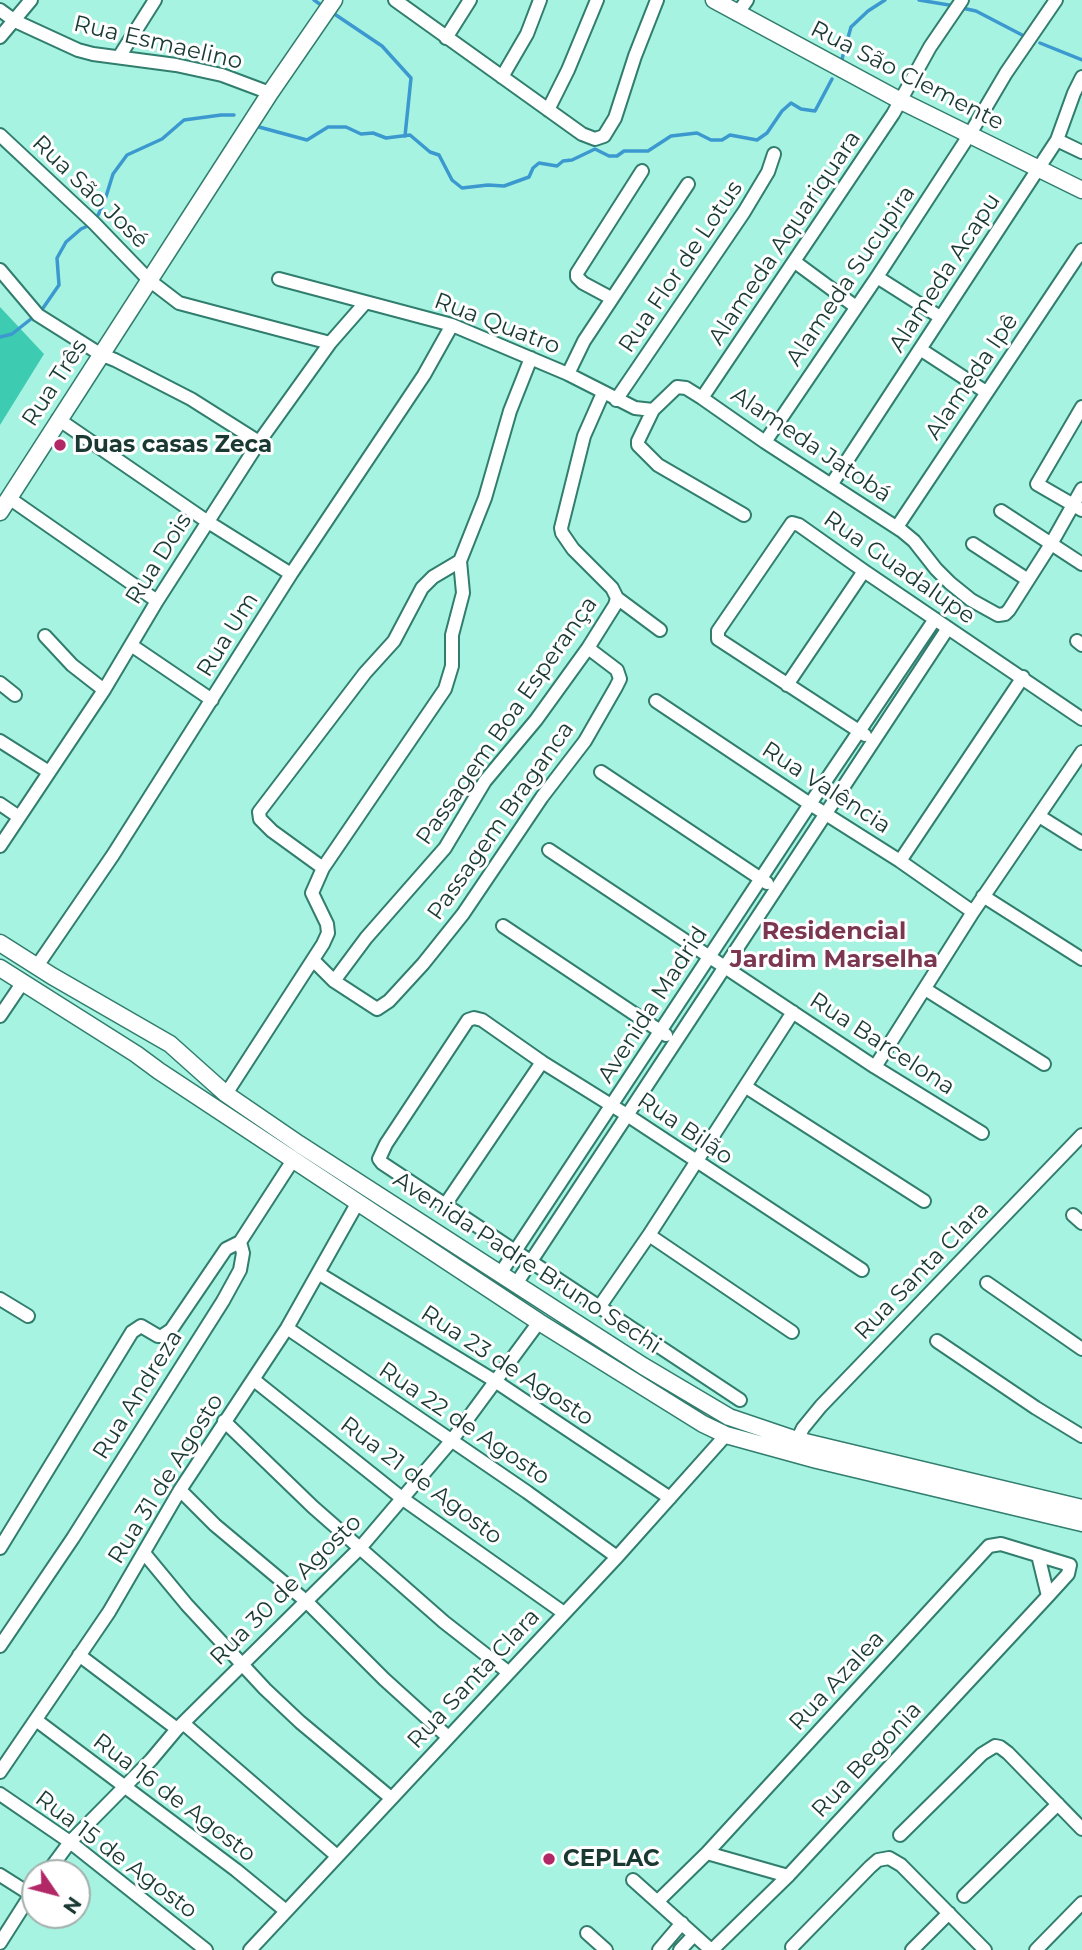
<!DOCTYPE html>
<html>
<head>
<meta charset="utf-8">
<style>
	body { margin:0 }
	#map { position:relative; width:1082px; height:1950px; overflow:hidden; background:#a7f3e1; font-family:Montserrat,sans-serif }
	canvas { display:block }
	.north { position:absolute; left:21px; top:1859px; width:70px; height:70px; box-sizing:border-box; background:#fff; border:2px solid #a3b0ad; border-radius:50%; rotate:125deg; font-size:19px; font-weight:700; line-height:28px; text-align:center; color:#1a3933 }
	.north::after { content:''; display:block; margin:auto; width:24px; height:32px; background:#b22867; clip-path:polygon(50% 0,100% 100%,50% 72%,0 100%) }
</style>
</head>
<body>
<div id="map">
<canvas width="1082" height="1950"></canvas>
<div class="north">N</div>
</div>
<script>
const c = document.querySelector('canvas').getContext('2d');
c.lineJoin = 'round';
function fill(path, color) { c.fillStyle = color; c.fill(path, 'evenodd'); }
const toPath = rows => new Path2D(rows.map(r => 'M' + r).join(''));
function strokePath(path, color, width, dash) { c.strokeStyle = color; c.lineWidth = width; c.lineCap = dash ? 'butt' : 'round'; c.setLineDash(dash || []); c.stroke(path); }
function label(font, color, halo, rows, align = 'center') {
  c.font = font + ' Montserrat,sans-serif'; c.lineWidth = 6; c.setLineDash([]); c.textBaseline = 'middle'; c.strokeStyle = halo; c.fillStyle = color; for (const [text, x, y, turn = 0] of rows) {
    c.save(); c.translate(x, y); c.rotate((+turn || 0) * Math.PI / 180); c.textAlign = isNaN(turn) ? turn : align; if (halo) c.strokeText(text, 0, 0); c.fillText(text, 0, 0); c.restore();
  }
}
const green = toPath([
	[0,307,44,354,0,425]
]);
const stream = toPath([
	[314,0,324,7],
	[919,0,955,6],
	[962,8,976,11,1024,36],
	[330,11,382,46,411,78,405,136],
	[1040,43,1082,60],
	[842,59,851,27,868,11,885,0],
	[259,127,307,140,328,127,346,127,361,134,373,133,386,138,410,135,430,152,439,155,452,180,462,188,488,185,504,186,529,177,533,168,539,163,557,166,563,161,572,160,595,149,609,156,617,156,624,151,648,151,671,136,697,133,711,140,722,140,730,135,757,140,767,133,782,111,791,103,801,109,815,111,832,79],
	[0,337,12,334,41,311,59,285,57,258,66,242,81,229,94,223,104,203,113,174,127,155,162,139,184,120,221,115,234,115]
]);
const minor = toPath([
	[395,0,582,134,595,139,604,136,615,118,635,56,657,0],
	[0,10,15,21,78,50,93,54,176,65,222,75,270,93],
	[737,14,747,0],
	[0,37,31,0],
	[446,38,470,0],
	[119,57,155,0],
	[502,77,527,34,540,0],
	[548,110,568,70,597,0],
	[0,135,94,223,149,280,179,303,330,343],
	[1057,140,1082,152],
	[795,262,856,307],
	[0,270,38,315,100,354,115,360,191,399,259,442],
	[877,277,940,317],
	[279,279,452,325,568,374,635,408,653,410],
	[611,298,583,283,577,277,577,273,642,171],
	[920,349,986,392],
	[568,374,584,341,688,184],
	[702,398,893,114,930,47,962,0],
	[616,400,744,212,768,172,774,154],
	[1082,407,1037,484,1082,510],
	[58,419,208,522,291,574],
	[765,442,877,277,970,134,1006,73,1056,0],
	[831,485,1057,140,1074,93,1082,77],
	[9,498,157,601],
	[1001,511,1082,564],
	[744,515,658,465,638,445,638,441,653,410,677,387,686,388,702,398,765,442,902,531,914,541,936,569,950,583,971,600,998,615,1005,614,1009,610,1051,544,1082,489],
	[897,527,1082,250],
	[973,544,1028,580],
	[617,598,660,630],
	[45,636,72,665,104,690],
	[1077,641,1082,645],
	[131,645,212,700],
	[0,683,15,695],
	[787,685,864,571],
	[656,701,810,804,900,861,973,912],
	[865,735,718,639,718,631,792,523,799,525,864,571,1082,719],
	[0,741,49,772],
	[601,772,767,883],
	[0,804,19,817],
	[1039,816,1082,843],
	[0,846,104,690,157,601,259,442,330,343,365,303],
	[549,850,875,1067,982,1133],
	[900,861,1023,677],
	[323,868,272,831,260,819,259,812,365,673,394,641,422,588,433,577,460,561,485,498,510,411,531,358],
	[983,896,1082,959],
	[503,926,666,1035],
	[313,960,334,981,377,1009,389,1001,423,964,463,914,542,797,585,741,616,687,620,679,617,670,588,648],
	[37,966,113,855,291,574,424,375,452,325],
	[334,981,366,938,445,848,485,781,536,720,588,648,615,605,617,598,612,588,573,549,562,533,561,528,584,436,603,393],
	[925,989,1044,1064],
	[0,1016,23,982],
	[875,1067,973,912,1082,752],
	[746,1087,924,1201],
	[226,1094,323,944,328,933,327,924,312,893,323,868,445,689,452,666,452,635,463,593,460,561],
	[445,1205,542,1062],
	[1073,1215,1082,1223],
	[649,1235,792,1332],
	[240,1242,293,1160],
	[318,1273,495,1381,670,1498],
	[500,1274,810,804,935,619],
	[987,1283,1082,1349],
	[516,1284,948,628],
	[0,1299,28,1316],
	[600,1306,649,1235,793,1012],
	[287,1328,527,1492,617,1557],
	[937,1341,1036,1408,1082,1436],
	[254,1380,403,1499,564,1613],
	[740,1400,382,1163,379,1159,386,1144,468,1020,474,1018,482,1020,542,1062,627,1115,862,1270],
	[224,1421,313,1507,444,1622,508,1672],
	[797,1440,803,1428,821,1406,1082,1135],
	[180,1490,215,1525,307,1602,384,1679,448,1737],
	[0,1548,132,1332,141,1326,158,1336,162,1336,171,1330,226,1249,240,1242],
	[144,1553,187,1605,265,1689,300,1722,391,1798],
	[1038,1555,1048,1596],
	[0,1646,73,1538,223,1301,240,1270,243,1253,240,1242],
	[79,1655,177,1729],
	[36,1720,236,1870,286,1911],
	[183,1723,337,1856],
	[0,1772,109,1612,180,1490,287,1328,358,1202],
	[0,1794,70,1842,206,1950],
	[900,1835,982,1754,995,1746,1000,1747,1008,1753,1082,1829],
	[707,1853,788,1876],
	[47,1873,70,1842,151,1760,177,1729,360,1548,452,1440,539,1322],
	[0,1875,30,1894],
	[633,1880,711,1950],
	[964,1896,1058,1804],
	[658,1901,707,1853,989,1546,1001,1544,1070,1565,1068,1574,1048,1596,788,1876,712,1950],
	[587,1933,606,1950],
	[0,1943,35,1888],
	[792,1947,870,1867,878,1860,889,1858,901,1865,985,1950],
	[250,1950,617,1557,726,1435],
	[659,1950,682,1923],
	[680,1950,694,1935],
	[912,1950,949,1913],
	[1036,1950,1082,1903]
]);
const major = toPath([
	[714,0,901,101,1082,190],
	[0,512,270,93,334,0],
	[0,943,52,976,170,1044,226,1094,299,1144,643,1366,729,1417,797,1440,1082,1508],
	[0,968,136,1054,159,1071,539,1322,703,1424,726,1435,817,1460,1082,1523]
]);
const markers = [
	[60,445,7,"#b22867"],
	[549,1859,7,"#b22867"]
];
const streetNames = [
	["Rua Esmaelino",158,43,13],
	["Rua São Clemente",907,76,27],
	["Rua São José",90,192,44],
	["Alameda Aquariquara",785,238,-56],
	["Rua Flor de Lotus",681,267,-56],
	["Alameda Acapu",945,273,-57],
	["Alameda Sucupira",851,276,-56],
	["Rua Quatro",497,324,21],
	["Alameda Ipê",972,377,-56],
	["Rua Três",55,383,-57],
	["Alameda Jatobá",811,445,34],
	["Rua Dois",159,559,-58],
	["Rua Guadalupe",899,568,35],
	["Rua Um",228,635,-58],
	["Passagem Boa Esperança",507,721,-55],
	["Rua Valência",826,788,33],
	["Passagem Braganca",501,821,-55],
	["Avenida Madrid",653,1005,-57],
	["Rua Barcelona",882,1044,33],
	["Rua Bilão",685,1129,34],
	["Avenida Padre Bruno Sechi",527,1263,33],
	["Rua Santa Clara",922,1271,-46],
	["Rua 23 de Agosto",507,1366,33],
	["Rua Andreza",138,1395,-58],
	["Rua 22 de Agosto",464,1424,34],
	["Rua 31 de Agosto",166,1479,-58],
	["Rua 21 de Agosto",421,1481,37],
	["Rua 30 de Agosto",286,1590,-45],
	["Rua Santa Clara",474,1679,-47],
	["Rua Azalea",837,1681,-47],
	["Rua Begonia",867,1760,-47],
	["Rua 16 de Agosto",174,1798,37],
	["Rua 15 de Agosto",116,1855,37]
];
const poiNames = [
	["Duas casas Zeca",74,445],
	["CEPLAC",563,1859]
];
const neighbourhoodNames = [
	["Residencial",834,932],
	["Jardim Marselha",834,960]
];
fill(green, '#3dcbb2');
strokePath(stream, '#3c99d0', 3.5);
strokePath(minor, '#317d6e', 16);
strokePath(major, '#317d6e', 19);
strokePath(minor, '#fff', 12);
strokePath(major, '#fff', 16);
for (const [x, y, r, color] of markers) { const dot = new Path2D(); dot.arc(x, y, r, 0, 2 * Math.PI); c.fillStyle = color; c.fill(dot); strokePath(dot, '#fff', 2.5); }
label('23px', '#1a3933', '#fff', streetNames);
label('bold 23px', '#1a3933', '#fff', poiNames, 'left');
label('bold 24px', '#7b3650', '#fff', neighbourhoodNames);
</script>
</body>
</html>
